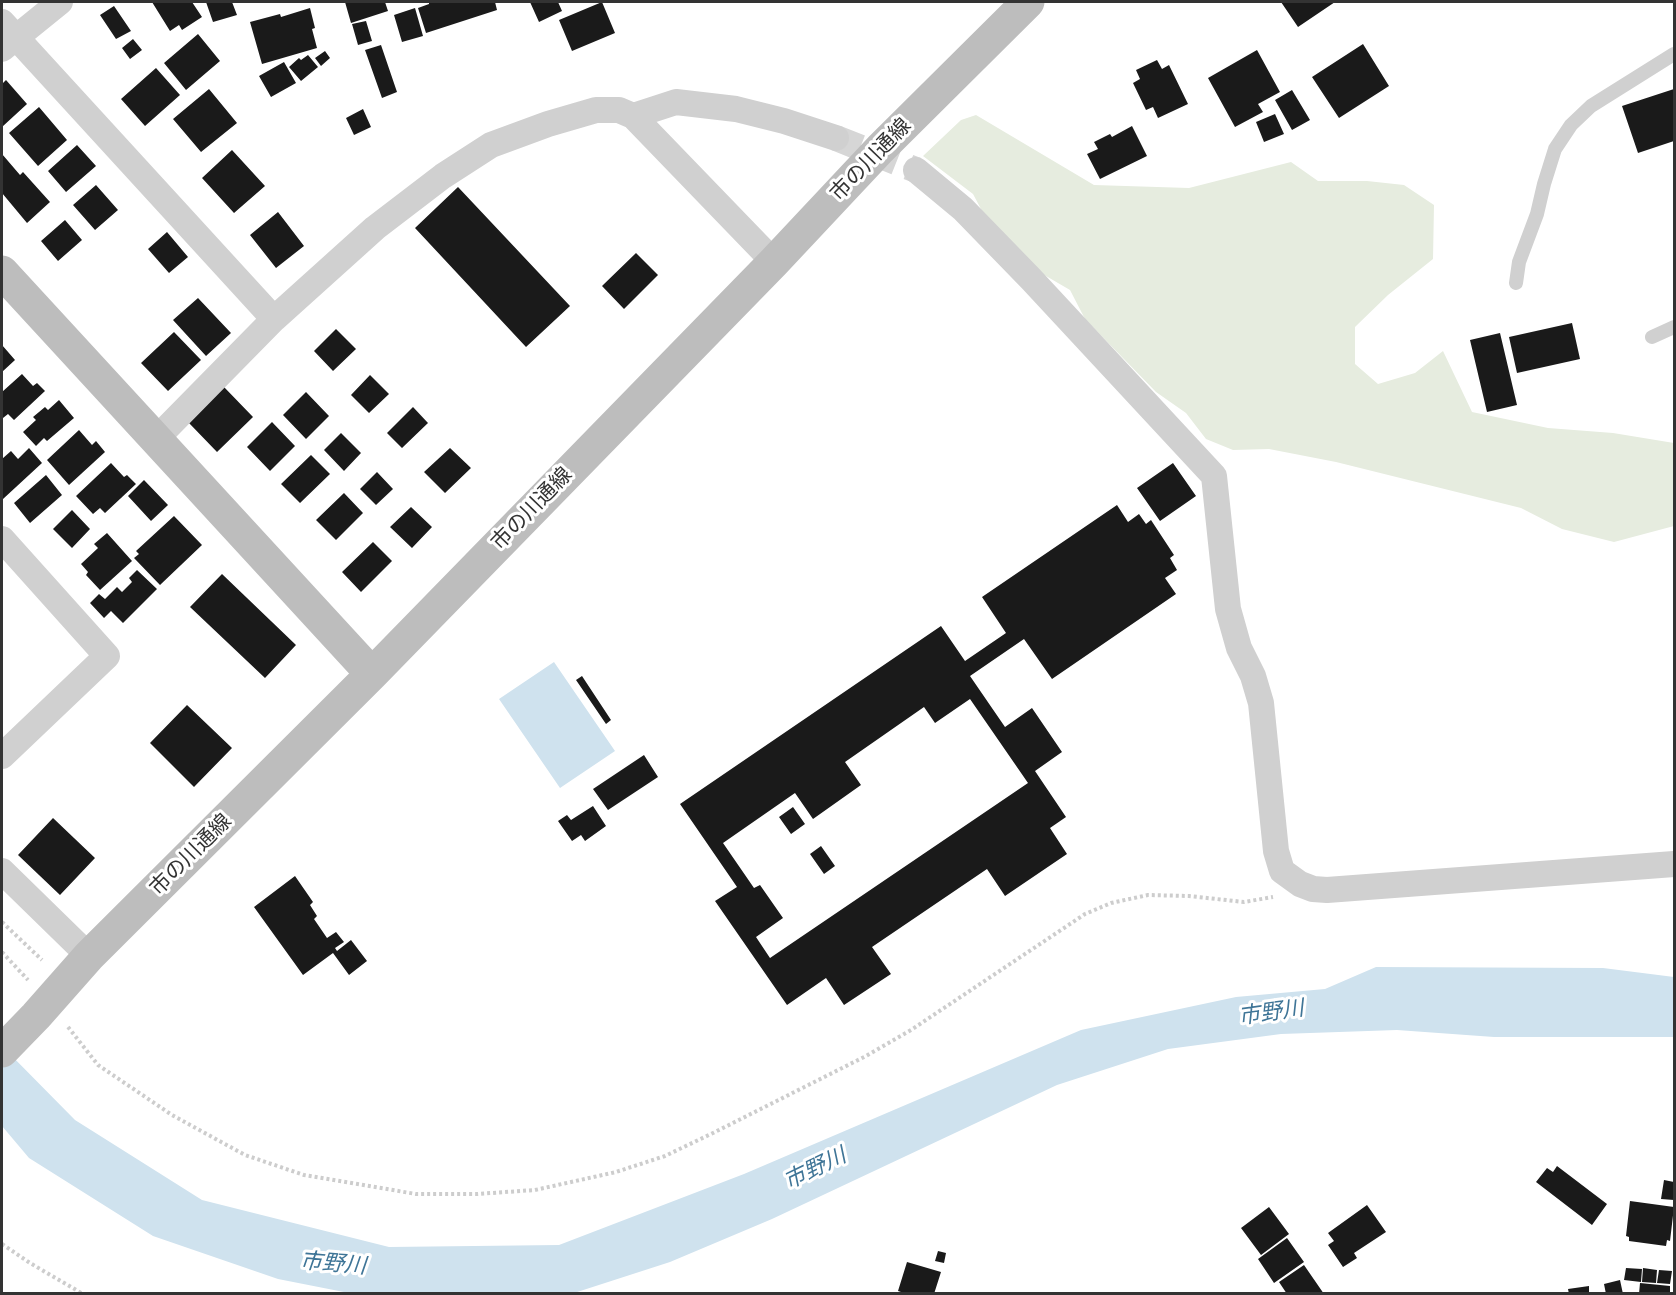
<!DOCTYPE html>
<html>
<head>
<meta charset="utf-8">
<style>
	body { margin:0 }
	#map { position:relative; width:1676px; height:1295px; overflow:hidden; background:#fff; font-family:"PT Sans Narrow",sans-serif }
	canvas { display:block }
	.frame { position:absolute; inset:0; border:3px solid #333; pointer-events:none }
</style>
</head>
<body>
<div id="map">
<canvas width="1676" height="1295"></canvas>
<div class="frame"></div>
</div>
<script>
const c = document.querySelector('canvas').getContext('2d');
c.lineJoin = 'round';
function fill(path, color) { c.fillStyle = color; c.fill(path, 'evenodd'); }
const toPath = rows => new Path2D(rows.map(r => 'M' + r).join(''));
function strokePath(path, color, width, dash) { c.strokeStyle = color; c.lineWidth = width; c.lineCap = dash ? 'butt' : 'round'; c.setLineDash(dash || []); c.stroke(path); }
function label(font, color, halo, rows, align = 'center') {
  c.font = font + ' "PT Sans Narrow","Noto Sans JP",sans-serif'; c.lineWidth = 6; c.setLineDash([]); c.textBaseline = 'middle'; c.strokeStyle = halo; c.fillStyle = color; for (const [text, x, y, turn = 0] of rows) {
    c.save(); c.translate(x, y); c.rotate((+turn || 0) * Math.PI / 180); c.textAlign = isNaN(turn) ? turn : align; if (halo) c.strokeText(text, 0, 0); c.fillText(text, 0, 0); c.restore();
  }
}
const green = toPath([
	[976,115,1094,185,1189,188,1291,162,1318,181,1367,181,1404,185,1434,205,1433,259,1388,295,1355,327,1355,364,1378,384,1415,373,1443,351,1472,412,1548,428,1613,433,1674,443,1674,526,1614,542,1562,529,1521,508,1336,462,1269,449,1233,450,1206,439,1186,413,1156,392,1085,319,1070,290,1034,269,998,241,973,194,923,156,961,120]
]);
const water = toPath([
	[554,662,615,751,560,788,499,699],
	[1376,967,1603,968,1674,977,1674,1037,1494,1037,1397,1030,1281,1034,1168,1049,1057,1085,772,1219,670,1262,571,1294,349,1293,278,1279,153,1236,29,1158,2,1126,2,1046,75,1120,202,1200,389,1247,559,1245,744,1174,1081,1030,1236,997,1325,989]
]);
const building = toPath([
	[152,2,192,2,202,17,182,30,179,25,170,31],
	[206,2,232,2,237,15,213,22],
	[345,2,385,2,388,11,351,23],
	[429,2,495,2,497,10,426,33,418,8,429,4],
	[530,2,558,2,562,11,539,22],
	[602,2,615,33,572,51,559,20],
	[1281,2,1335,2,1298,27],
	[114,6,131,31,116,39,100,15],
	[310,8,315,28,312,29,317,48,262,64,250,22,280,14,281,17],
	[415,8,423,36,402,42,394,15],
	[366,21,372,41,358,45,352,24],
	[198,34,220,61,186,90,164,63],
	[133,39,142,50,130,59,122,48],
	[1363,44,1389,86,1339,118,1312,77],
	[381,45,397,92,382,98,365,50],
	[1257,50,1280,92,1258,104,1263,112,1235,127,1208,78],
	[325,51,330,58,321,66,315,58],
	[308,55,318,67,301,81,289,67,299,58,301,60],
	[1157,60,1162,69,1169,65,1188,104,1158,118,1153,107,1146,110,1133,83,1140,79,1136,70],
	[284,62,296,83,271,97,259,76],
	[156,68,180,95,145,126,121,99],
	[6,80,27,104,2,127,2,84],
	[209,89,237,123,201,152,173,119],
	[1674,89,1674,141,1638,153,1622,106],
	[1292,90,1310,120,1292,130,1275,100],
	[39,107,67,140,38,166,9,133],
	[363,109,371,127,354,135,346,118],
	[1275,114,1284,134,1264,142,1256,122],
	[1132,126,1147,156,1100,179,1087,154,1098,149,1094,142,1110,134,1112,137],
	[77,145,96,166,66,192,48,171],
	[232,150,265,186,234,213,202,178],
	[2,154,20,175,23,172,50,202,27,223,2,193],
	[96,185,118,210,95,230,73,205],
	[458,187,570,306,526,347,415,228],
	[278,212,304,246,276,268,250,235],
	[65,220,82,240,58,261,41,241],
	[167,232,188,257,169,273,148,249],
	[636,253,658,275,624,309,602,286],
	[198,298,231,333,206,356,173,320],
	[1572,323,1580,359,1517,373,1509,337],
	[336,329,356,349,333,371,314,351],
	[174,332,201,360,168,391,141,363],
	[1500,333,1517,405,1487,412,1470,340],
	[2,345,15,360,2,372],
	[22,374,33,386,37,383,45,391,14,420,8,414,3,418,2,416,2,392],
	[370,375,389,394,369,413,351,395],
	[224,387,253,417,217,452,189,423],
	[306,392,329,416,306,439,283,415],
	[59,400,74,418,47,441,44,438,36,446,23,432,36,420,33,417,45,407,48,410],
	[413,407,428,423,402,448,387,433],
	[272,422,295,446,270,471,247,447],
	[79,430,92,445,96,441,105,452,69,485,47,460],
	[341,433,361,453,344,471,324,450],
	[29,448,42,463,3,499,2,497,2,469,3,467,2,465,2,459,11,451,18,459],
	[450,448,471,468,445,493,424,472],
	[311,455,330,474,300,503,281,484],
	[111,463,124,477,127,475,136,484,105,513,100,508,93,514,76,496],
	[1173,463,1196,496,1160,521,1137,488],
	[377,472,393,489,376,505,360,489],
	[46,475,62,495,30,523,14,503],
	[144,480,168,505,151,521,128,496],
	[344,493,363,513,336,540,316,520],
	[1117,505,1128,522,1139,514,1146,524,1151,520,1174,555,1170,558,1177,570,1165,578,1176,594,1052,679,1024,639,970,676,1005,727,1032,708,1062,752,1035,771,1066,817,1050,828,1067,854,1005,896,987,869,872,947,891,974,844,1005,826,978,787,1005,715,901,737,887,680,804,941,626,965,661,1006,633,982,597],
	[970,699,1028,783,770,958,756,937,783,918,760,885,754,888,723,843,795,793,813,819,861,785,845,762,924,707,935,723],
	[411,507,432,527,412,548,390,527],
	[72,510,90,529,72,548,53,529],
	[174,516,202,545,160,585,134,558,139,554,136,551],
	[107,533,132,561,100,590,86,575,88,572,81,564,98,548,94,544],
	[373,542,392,561,361,592,342,572],
	[137,570,157,589,123,623,111,611,104,618,90,603,99,594,105,599,117,587,122,592,132,582,129,578],
	[222,574,296,645,265,678,190,607],
	[582,676,611,720,606,724,576,680],
	[187,705,232,748,194,787,150,743],
	[644,755,658,777,608,810,593,789],
	[593,806,606,826,585,841,581,835,572,841,558,821,567,815,571,820],
	[793,807,805,824,791,834,779,817],
	[53,818,95,858,60,895,18,855],
	[821,846,835,866,824,874,810,854],
	[295,876,313,902,310,905,317,916,314,919,327,938,336,932,344,942,335,948,337,951,351,940,367,961,349,975,333,953,303,975,254,907],
	[1557,1166,1607,1204,1592,1225,1536,1182,1547,1168,1553,1172],
	[1664,1180,1674,1182,1674,1200,1661,1199],
	[1630,1201,1674,1207,1670,1241,1667,1240,1666,1246,1629,1241,1629,1237,1626,1236],
	[1367,1205,1386,1232,1354,1253,1357,1258,1343,1267,1328,1245,1334,1241,1328,1233],
	[1269,1207,1289,1234,1261,1255,1241,1228],
	[1287,1238,1304,1262,1274,1283,1258,1259],
	[938,1251,946,1253,944,1263,935,1261],
	[907,1262,941,1272,934,1294,900,1294,901,1292,898,1291],
	[1304,1265,1324,1294,1287,1294,1279,1282],
	[1626,1268,1642,1269,1641,1282,1624,1280],
	[1643,1268,1657,1270,1656,1283,1642,1282],
	[1659,1270,1672,1271,1670,1284,1657,1283],
	[1620,1280,1623,1294,1606,1294,1604,1284],
	[1640,1283,1670,1286,1670,1294,1639,1294],
	[1589,1286,1589,1294,1569,1294,1568,1289]
]);
const streetTunnel = toPath([
	[836,138,916,170]
]);
const path = toPath([
	[2,922,42,960],
	[2,952,28,980],
	[68,1027,98,1065,172,1115,245,1155,304,1175,416,1194,477,1194,535,1190,616,1172,665,1156,713,1133,866,1056,911,1030,1085,914,1111,903,1148,895,1189,896,1244,902,1273,897],
	[2,1244,30,1263,83,1294]
]);
const lane = toPath([
	[1516,283,1519,262,1537,214,1544,184,1555,149,1571,125,1591,106,1674,54],
	[1652,337,1674,327]
]);
const street = toPath([
	[2,22,274,319],
	[2,49,60,2],
	[633,116,676,102,736,109,784,121,836,138],
	[916,170,963,209,1031,279,1214,476,1228,609,1239,648,1253,676,1261,703,1276,851,1282,871,1300,884,1313,889,1327,890,1674,864],
	[155,440,274,319,375,228,443,176,491,145,548,124,596,110,619,110,633,116,774,262],
	[2,539,107,656,2,756],
	[2,871,89,956]
]);
const secondary = toPath([
	[2,272,372,674],
	[2,1051,36,1016,89,956,372,674,774,262,880,149,1028,2]
]);
const streetNames = [
	["市の川通線",871,160,-46],
	["市の川通線",532,509,-46],
	["市の川通線",191,855,-45]
];
const waterNames = [
	["市野川",1271,1013,-8],
	["市野川",815,1169,-26],
	["市野川",333,1264,5]
];
fill(green, '#e6ecdf');
fill(water, '#cfe2ee');
fill(building, '#1a1a1a');
strokePath(streetTunnel, '#d6d6d6', 26, [26, 13]);
strokePath(path, '#cdcdcd', 4, [3, 3]);
strokePath(lane, '#d0d0d0', 14);
strokePath(street, '#d0d0d0', 26);
strokePath(secondary, '#bdbdbd', 33);
label('21px', '#333', '#fff', streetNames);
label('italic 22px', '#3f7597', '#fff', waterNames);
</script>
</body>
</html>
